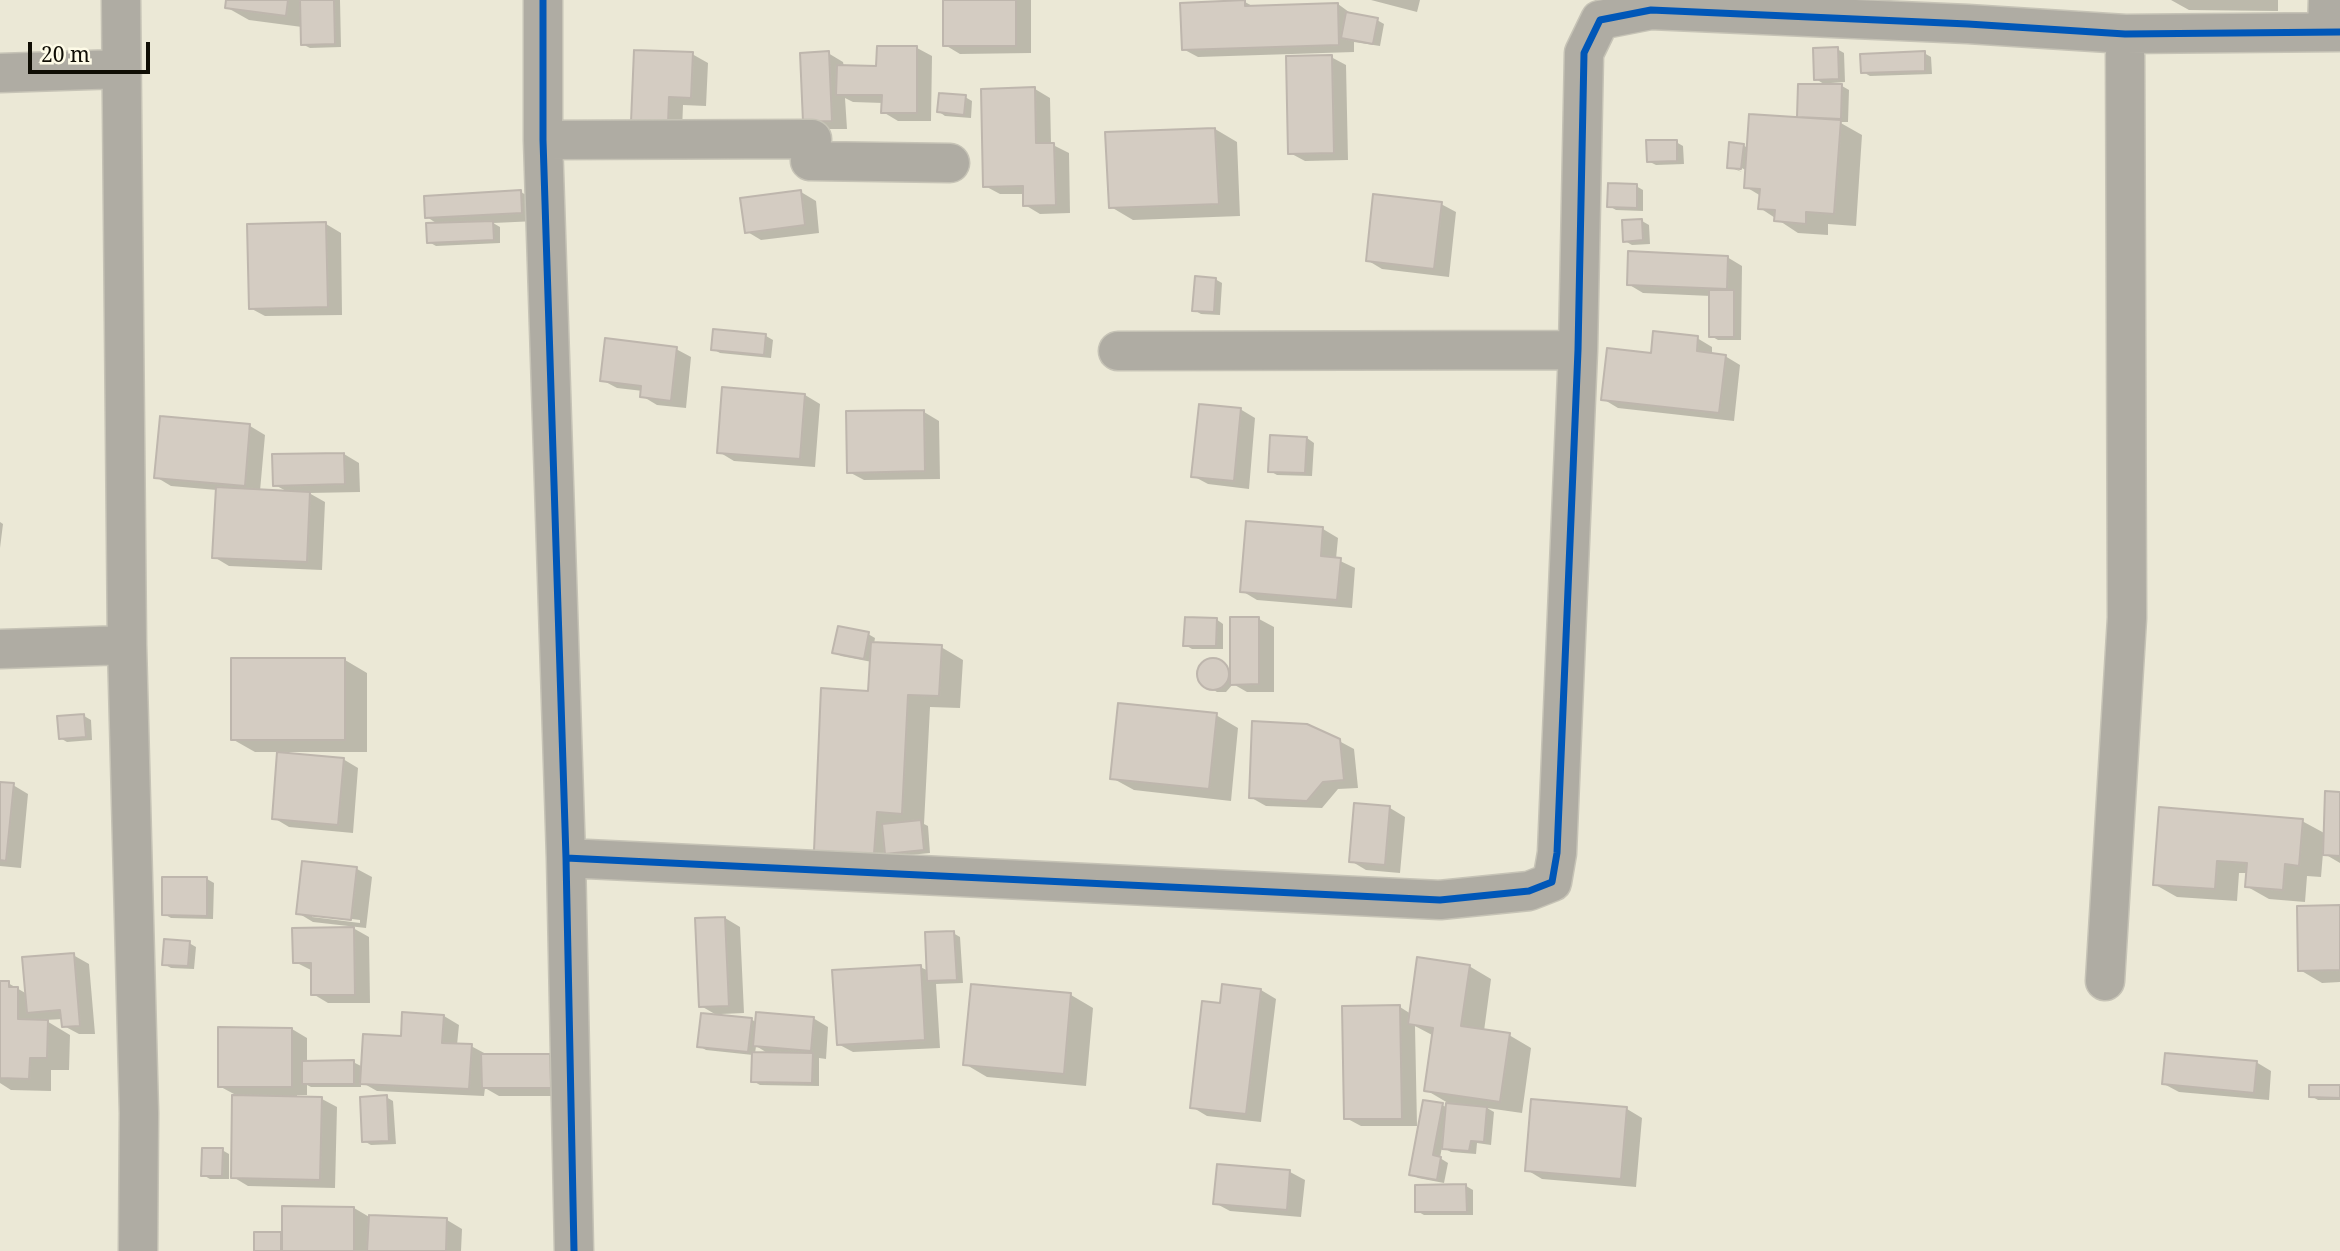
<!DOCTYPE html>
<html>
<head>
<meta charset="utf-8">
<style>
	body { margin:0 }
	#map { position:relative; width:2340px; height:1251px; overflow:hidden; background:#ebe8d6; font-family:"Noto Serif",serif }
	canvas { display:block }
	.scale { position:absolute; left:28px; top:42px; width:122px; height:32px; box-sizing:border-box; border:4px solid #0f0d04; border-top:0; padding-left:9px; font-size:21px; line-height:24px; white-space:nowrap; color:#0f0d04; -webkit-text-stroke:5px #fefbe7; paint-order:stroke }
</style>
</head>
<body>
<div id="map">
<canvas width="2340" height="1251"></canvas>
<div class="scale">20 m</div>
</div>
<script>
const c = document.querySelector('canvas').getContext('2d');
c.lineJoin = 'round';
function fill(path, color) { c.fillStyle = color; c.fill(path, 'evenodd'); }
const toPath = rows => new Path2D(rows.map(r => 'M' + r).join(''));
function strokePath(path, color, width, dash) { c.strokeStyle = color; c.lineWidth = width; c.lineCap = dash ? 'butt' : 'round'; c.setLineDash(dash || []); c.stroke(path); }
const shadow = toPath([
	[228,0,340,0,341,47,310,48,302,44,302,27,249,20,226,7],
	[945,0,1031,0,1031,53,960,54,945,45],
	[1371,0,1420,0,1417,12],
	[2171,0,2278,0,2278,11,2189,10],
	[1245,2,1254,7,1338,4,1353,15,1377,20,1384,24,1380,46,1354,42,1354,52,1198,57,1183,49],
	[917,48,932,56,931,121,898,121,883,112,883,103,853,102,845,98,847,129,820,129,805,121,828,53,843,62,844,67,878,67],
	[1837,49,1844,53,1845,82,1831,83,1831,86,1842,86,1849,90,1848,122,1839,122,1862,135,1856,226,1828,224,1828,235,1798,233,1760,208,1761,196,1746,187,1747,171,1735,164,1733,167,1742,172,1729,167,1743,145,1749,149,1805,120,1799,116,1827,86,1816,79],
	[1924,53,1931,57,1932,74,1870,76,1863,72],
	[692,54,708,63,706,106,683,105,682,131,648,130],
	[1331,57,1346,65,1348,160,1305,161,1290,153],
	[1035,89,1050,98,1051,144,1069,153,1070,213,1040,214,1025,205,1025,194,1000,194,985,186],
	[965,97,972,101,971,118,945,116,938,111],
	[1215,129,1237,142,1240,216,1133,220,1111,207],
	[1676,142,1683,146,1684,164,1656,165,1648,161],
	[1636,186,1643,190,1643,211,1616,210,1609,206],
	[521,192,536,201,537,221,493,223,500,227,500,243,436,246,429,242,439,225,427,217],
	[801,192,816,201,819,233,761,240,746,231],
	[1441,204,1456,212,1449,277,1382,269,1367,260],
	[1642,221,1649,225,1650,244,1632,245,1625,241],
	[326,224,341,233,342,315,265,316,250,308],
	[1727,257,1742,266,1741,340,1718,340,1711,336,1711,296,1643,293,1628,284],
	[1215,279,1222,283,1220,315,1201,314,1194,310],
	[766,336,773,340,771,358,720,353,713,349],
	[1697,338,1712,347,1712,355,1725,356,1740,365,1734,421,1618,408,1603,399,1652,355],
	[676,349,691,357,686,408,657,405,642,396,643,391,617,388,602,380],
	[723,389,805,395,820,404,815,467,734,461,719,452],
	[1240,409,1255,418,1249,489,1208,484,1193,476],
	[924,412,939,421,940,479,864,480,849,472],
	[250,426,265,435,260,491,288,492,275,485,344,454,359,463,360,492,309,493,325,502,322,570,229,566,214,557,217,490,171,486,156,477],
	[1307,438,1314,443,1312,476,1277,475,1270,471],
	[0,522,3,524,0,548],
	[1323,529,1338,538,1336,559,1355,568,1352,608,1257,600,1242,591],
	[1216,619,1223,624,1223,649,1192,649,1185,645],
	[1259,619,1274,627,1274,692,1247,692,1233,684,1226,692,1217,692,1201,682,1200,669,1207,662,1216,661,1232,672],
	[868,634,875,638,874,644,941,647,963,660,960,708,930,707,924,824,928,826,930,853,838,862,870,692,872,662,841,656,834,652],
	[345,660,367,673,367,752,288,752,288,754,343,759,358,768,353,833,289,827,274,818,279,752,255,752,232,739],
	[1216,715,1238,728,1231,801,1134,790,1112,778],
	[84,716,91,720,92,740,67,742,60,738],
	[1339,741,1354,749,1358,788,1338,789,1322,808,1266,806,1250,797],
	[0,784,13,785,28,794,21,868,0,866],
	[2340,793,2340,863,2323,853,2321,877,2307,876,2305,902,2269,899,2246,886,2247,873,2239,873,2237,901,2177,897,2154,884,2302,821,2326,834],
	[1390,808,1405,817,1400,873,1366,870,1351,861],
	[304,863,357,869,372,877,366,928,313,922,298,913],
	[312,914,360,920,360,923,312,917],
	[207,879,214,883,213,919,171,918,164,914],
	[2340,907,2340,982,2322,983,2300,970],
	[725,918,740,927,744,1013,721,1014,720,1017,751,1019,757,1023,813,1018,828,1027,826,1059,819,1058,819,1086,760,1085,753,1081,753,1055,706,1050,699,1046,720,1017,701,1006],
	[756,1046,761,1049,769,1054,755,1054],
	[353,928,369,937,370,1003,328,1003,313,994,313,971,295,962],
	[953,933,960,937,963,983,936,984,940,1048,853,1052,838,1044,920,967,929,971],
	[189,943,196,947,194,969,171,968,164,964],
	[73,955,89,964,95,1034,79,1034,64,1026,63,1019,45,1020,70,1035,69,1070,51,1070,51,1091,11,1090,0,1083,0,982,8,983,27,994],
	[1469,966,1491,979,1484,1031,1509,1035,1531,1048,1522,1113,1487,1108,1494,1112,1491,1145,1477,1143,1476,1154,1451,1152,1442,1147,1440,1158,1448,1163,1444,1183,1418,1178,1411,1174,1442,1105,1448,1108,1448,1103,1426,1090,1434,1036,1415,1026,1417,1126,1361,1126,1346,1118,1400,1007,1411,1014],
	[1261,990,1276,999,1261,1122,1207,1116,1192,1107,1221,1005],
	[1071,995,1093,1008,1086,1086,987,1077,965,1064],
	[444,1016,459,1025,457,1045,471,1046,486,1054,550,1055,565,1064,565,1096,499,1096,485,1088,484,1096,377,1091,361,1082,361,1087,311,1087,307,1085,307,1095,297,1095,297,1098,322,1099,337,1107,335,1188,248,1186,233,1177,234,1094,219,1086,292,1029,307,1038,307,1063,353,1062,363,1067,403,1038],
	[2256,1062,2271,1071,2269,1100,2179,1092,2164,1084],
	[2340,1087,2340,1100,2318,1100,2311,1096],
	[386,1097,393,1101,396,1144,371,1145,364,1141],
	[1532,1101,1627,1109,1642,1118,1636,1187,1542,1179,1527,1170],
	[222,1150,229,1154,229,1179,210,1179,203,1175],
	[1290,1172,1305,1180,1301,1217,1230,1211,1215,1203],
	[1466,1186,1473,1190,1473,1215,1424,1215,1417,1211],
	[354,1208,371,1218,447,1220,462,1229,461,1251,255,1251,281,1234,284,1235]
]);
const building = toPath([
	[226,0,288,0,286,16,225,8,226,0],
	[300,0,334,0,335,44,301,45,300,0],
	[943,0,1016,0,1016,46,943,46,943,0],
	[1245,0,1245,6,1338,3,1339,45,1182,50,1180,3,1245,0],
	[1346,12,1378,18,1373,44,1341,38,1346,12],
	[877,46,917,46,917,113,881,113,882,95,836,95,837,65,876,66,877,46],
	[1838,47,1839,79,1814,80,1813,48,1838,47],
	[634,50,693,52,691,98,669,97,668,124,631,122,634,50],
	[829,51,832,121,803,122,800,53,829,51],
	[1925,51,1925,71,1861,73,1860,54,1925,51],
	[1332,55,1334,153,1288,154,1286,56,1332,55],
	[1798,84,1842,84,1841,119,1797,117,1798,84],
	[1035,87,1036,143,1054,143,1056,205,1023,206,1023,186,983,187,981,89,1035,87],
	[939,93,966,95,964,115,937,112,939,93],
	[1749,114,1841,120,1834,214,1806,212,1806,224,1774,221,1775,210,1758,209,1760,189,1744,188,1749,114],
	[1215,128,1219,204,1109,208,1105,132,1215,128],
	[1646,140,1677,140,1677,161,1647,162,1646,140],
	[1729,142,1744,144,1741,169,1727,168,1729,142],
	[1608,183,1637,184,1637,208,1607,207,1608,183],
	[521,190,522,213,425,218,424,196,521,190],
	[801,190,805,225,745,233,740,198,801,190],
	[1373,194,1442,202,1434,269,1366,261,1373,194],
	[1642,219,1643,240,1623,242,1622,220,1642,219],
	[493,221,494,240,427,243,426,223,493,221],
	[326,222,328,307,249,309,247,224,326,222],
	[1628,251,1728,256,1727,289,1627,285,1628,251],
	[1195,276,1216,278,1214,312,1192,311,1195,276],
	[1709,290,1734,290,1734,337,1709,337,1709,290],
	[713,329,766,334,764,355,711,350,713,329],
	[1653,331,1698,336,1697,351,1726,355,1719,413,1601,400,1607,348,1651,353,1653,331],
	[605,338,677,347,671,401,640,397,641,386,600,381,605,338],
	[722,387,805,394,800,459,717,453,722,387],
	[1199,404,1241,408,1234,481,1191,477,1199,404],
	[924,410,925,471,847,473,846,411,924,410],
	[160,416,250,424,245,486,154,478,160,416],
	[1270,435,1307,437,1305,473,1268,472,1270,435],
	[344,453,345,484,273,486,272,454,344,453],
	[216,487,310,492,307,562,212,558,216,487],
	[1246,521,1323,527,1321,556,1341,558,1337,600,1240,592,1246,521],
	[1185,617,1217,618,1216,646,1183,646,1185,617],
	[1230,617,1259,617,1259,684,1230,685,1230,617],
	[838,626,869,632,864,659,832,653,838,626],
	[871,642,942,645,939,696,908,695,902,814,877,812,874,854,814,851,821,688,868,691,871,642],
	[231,658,345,658,345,740,231,740,231,658],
	'1197 674a16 16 0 1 1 32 0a16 16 0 1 1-32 0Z',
	[1118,703,1217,713,1209,789,1110,779,1118,703],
	[84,714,86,737,59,739,57,716,84,714],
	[1252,721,1307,724,1340,739,1344,780,1323,782,1307,801,1249,798,1252,721],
	[277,752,344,758,338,825,272,819,277,752],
	[0,782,14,783,6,861,0,860,0,782],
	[2325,791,2340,792,2340,856,2323,855,2325,791],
	[1354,803,1390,806,1385,865,1349,862,1354,803],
	[2159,807,2303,819,2299,866,2285,864,2283,890,2245,887,2247,863,2217,861,2215,889,2153,885,2159,807],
	[921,820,924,850,885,854,882,824,921,820],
	[302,861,357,867,351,920,296,914,302,861],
	[162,877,207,877,207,916,162,915,162,877],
	[2340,905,2340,970,2298,971,2297,906,2340,905],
	[725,917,729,1006,699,1007,695,918,725,917],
	[354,927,355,995,311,995,311,963,293,963,292,928,354,927],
	[954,931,957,980,927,981,925,932,954,931],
	[164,939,190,941,188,966,162,965,164,939],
	[74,953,80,1026,62,1027,60,1010,27,1013,22,957,74,953],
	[1417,957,1470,965,1461,1026,1510,1033,1500,1102,1424,1091,1433,1028,1408,1024,1417,957],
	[921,965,925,1040,837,1045,832,970,921,965],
	[0,981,9,981,9,987,18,987,18,1019,48,1020,47,1058,30,1058,29,1079,0,1078,0,981],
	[971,984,1071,993,1064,1074,963,1065,971,984],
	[1222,984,1261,989,1246,1114,1190,1108,1202,1001,1220,1003,1222,984],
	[1400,1005,1402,1119,1344,1119,1342,1006,1400,1005],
	[402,1012,444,1015,442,1043,472,1044,469,1089,360,1084,363,1034,401,1036,402,1012],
	[756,1012,814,1017,811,1051,753,1046,756,1012],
	[701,1013,752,1018,748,1052,697,1047,701,1013],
	[218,1027,292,1028,292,1087,218,1087,218,1027],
	[752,1052,813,1053,812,1083,751,1082,752,1052],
	[2165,1053,2257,1061,2254,1093,2162,1084,2165,1053],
	[481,1054,550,1054,551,1088,482,1088,481,1054],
	[354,1060,354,1084,302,1084,302,1061,354,1060],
	[2309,1085,2340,1085,2340,1098,2309,1097,2309,1085],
	[232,1095,322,1097,320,1180,231,1178,232,1095],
	[387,1095,389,1141,362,1142,360,1097,387,1095],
	[1531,1099,1627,1107,1621,1179,1525,1171,1531,1099],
	[1423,1100,1443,1103,1433,1155,1441,1157,1437,1180,1409,1175,1423,1100],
	[1446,1103,1487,1107,1484,1142,1471,1141,1469,1151,1442,1149,1446,1103],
	[202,1148,223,1148,222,1176,201,1176,202,1148],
	[1217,1164,1290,1170,1287,1210,1213,1204,1217,1164],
	[1466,1184,1467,1212,1415,1212,1415,1185,1466,1184],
	[282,1206,354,1207,354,1251,282,1251,282,1206],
	[369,1215,447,1218,446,1251,367,1251,369,1215],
	[254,1232,281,1232,281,1251,254,1251,254,1232]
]);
const minor = toPath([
	[121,0,127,645,139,1113,138,1251],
	[543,0,543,140,566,858,574,1251],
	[2327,32,2328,0],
	[0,73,121,69],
	[543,140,812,139,810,161,950,163],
	[1118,351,1578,350],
	[0,649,127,645],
	[566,858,1440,900,1529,891,1552,882,1557,853,1578,350,1584,53,1600,20,1651,10,1968,24,2125,34,2340,32],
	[2105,981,2127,618,2125,34]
]);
const cycleway = toPath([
	[543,0,543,140,566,858,574,1251],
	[566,858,1440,900,1529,891,1552,882,1557,853,1578,350,1584,53,1600,20,1651,10,1968,24,2125,34,2340,32]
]);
fill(shadow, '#0003');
fill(building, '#d4ccc2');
strokePath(building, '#beb6ad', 2);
strokePath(minor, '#c6c3b6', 41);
strokePath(minor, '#afaca3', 38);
strokePath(cycleway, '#0057b8', 7);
</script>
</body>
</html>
